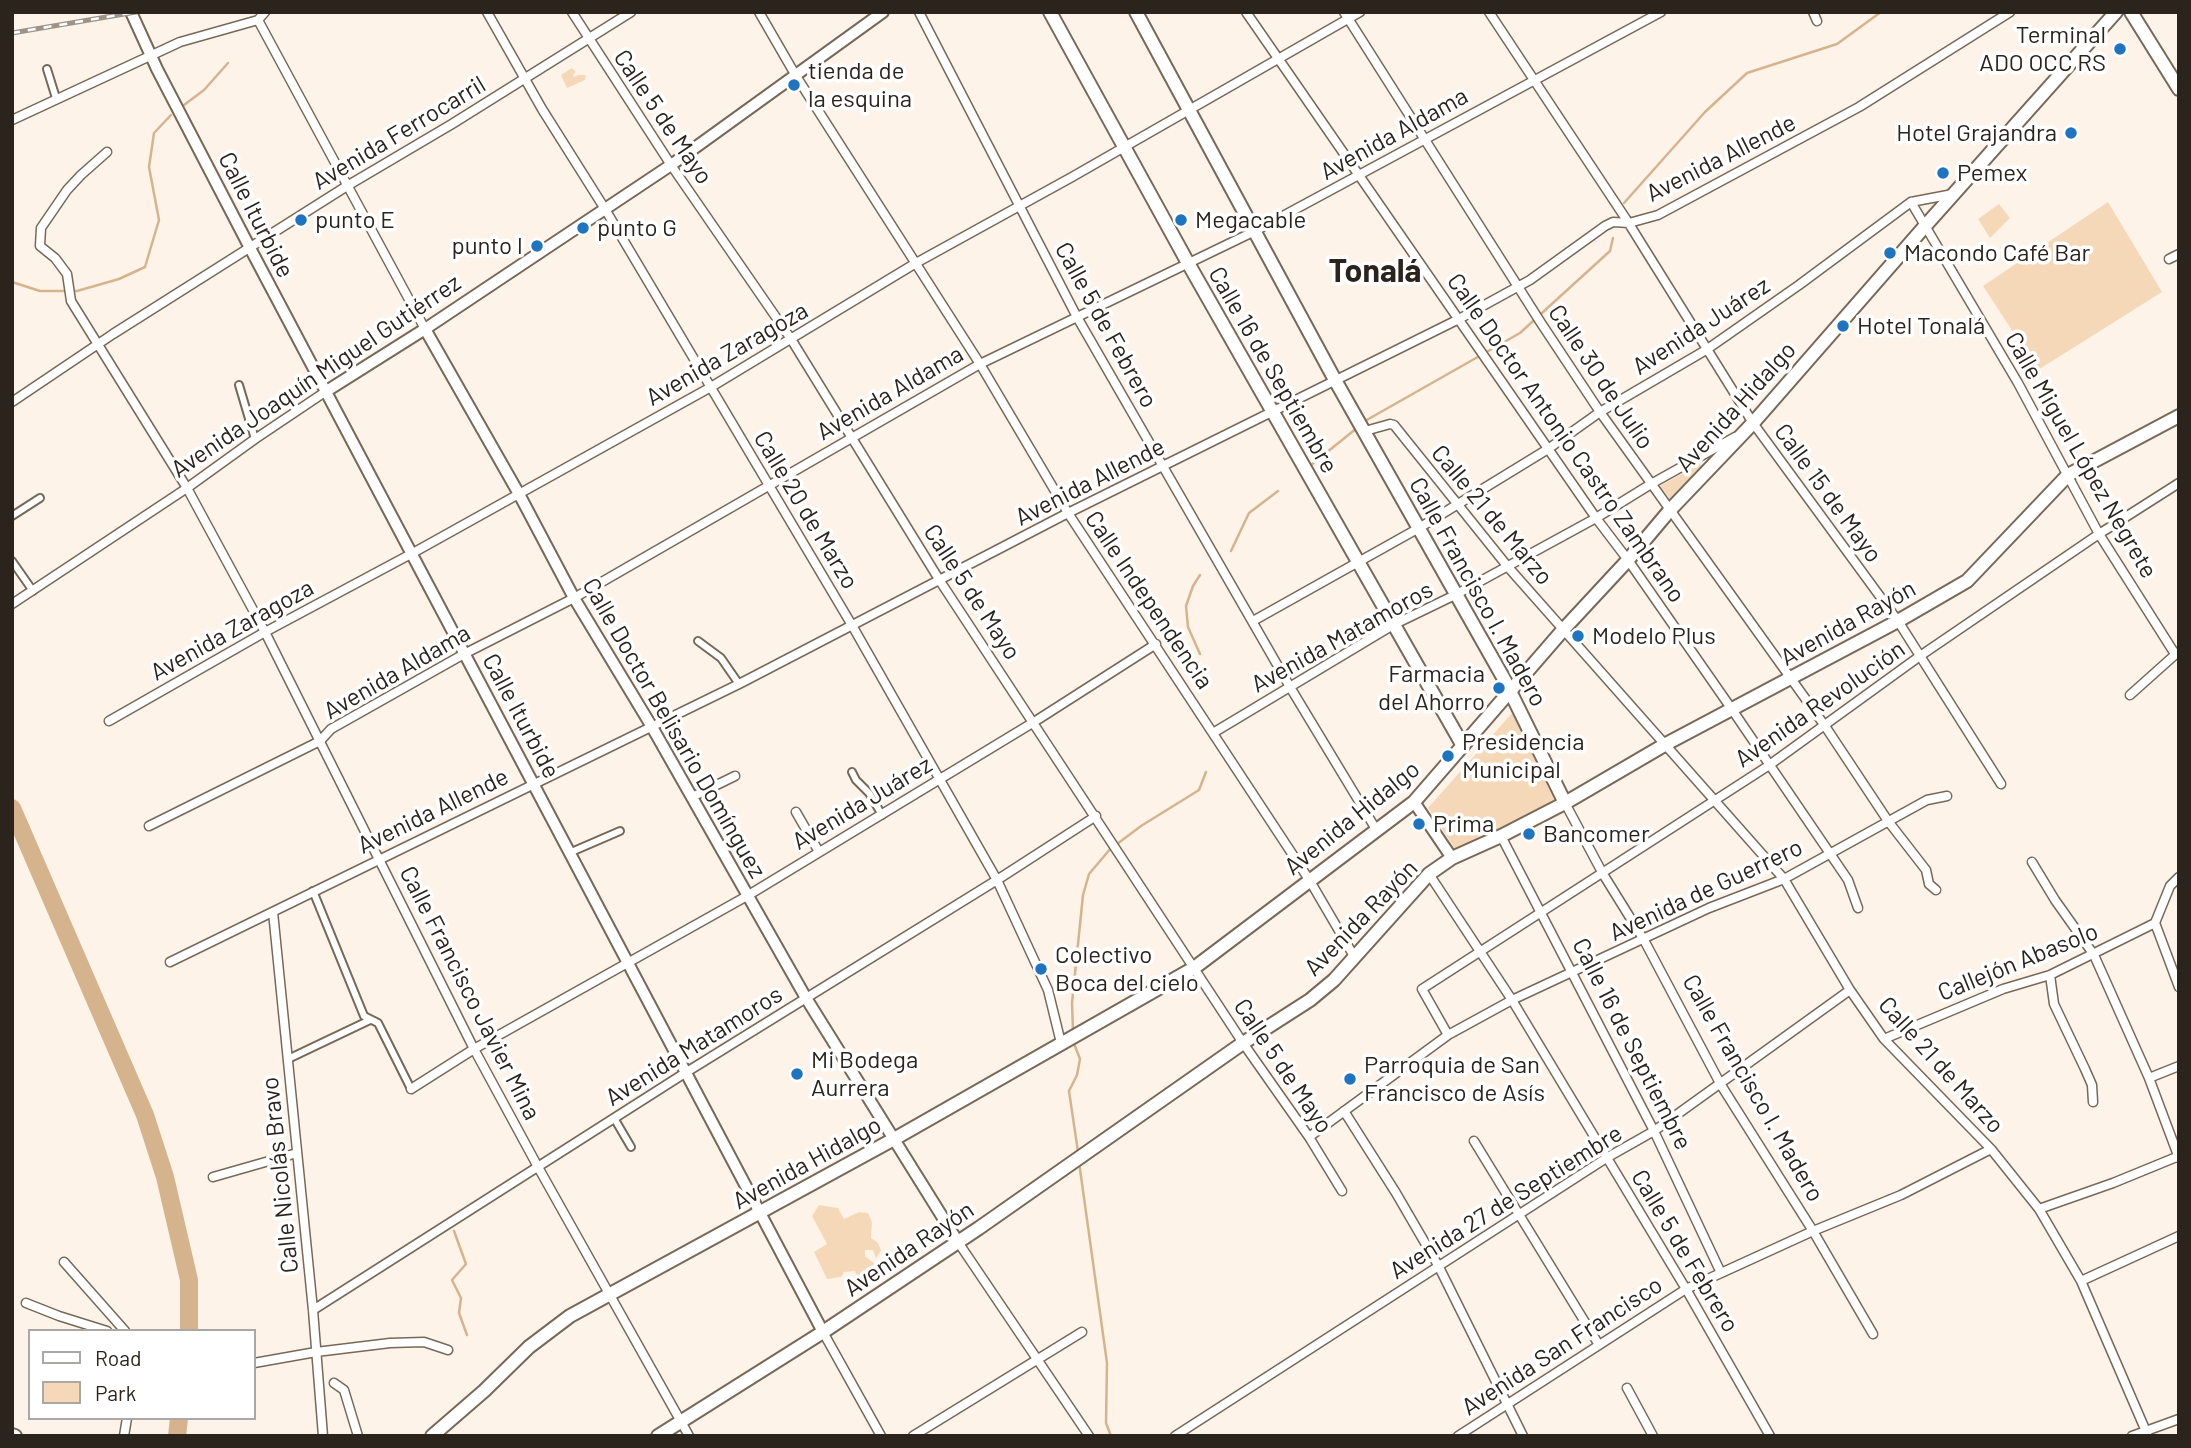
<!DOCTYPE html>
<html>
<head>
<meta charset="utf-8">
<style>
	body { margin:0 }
	#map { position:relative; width:2191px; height:1448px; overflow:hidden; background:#fef3e8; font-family:Barlow,sans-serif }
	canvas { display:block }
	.frame { position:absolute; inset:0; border:14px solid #2a241d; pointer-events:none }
	.legend { position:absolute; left:28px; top:1329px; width:228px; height:91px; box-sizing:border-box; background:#fff; border:2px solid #aaa7a5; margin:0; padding:9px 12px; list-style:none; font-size:21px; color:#2a241d }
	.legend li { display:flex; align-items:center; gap:14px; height:35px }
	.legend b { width:35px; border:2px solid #aaa7a5 }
</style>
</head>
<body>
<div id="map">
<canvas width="2191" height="1448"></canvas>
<div class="frame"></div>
<ul class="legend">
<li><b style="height:9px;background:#fff"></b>Road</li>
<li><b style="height:19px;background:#f5d8b8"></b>Park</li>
</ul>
</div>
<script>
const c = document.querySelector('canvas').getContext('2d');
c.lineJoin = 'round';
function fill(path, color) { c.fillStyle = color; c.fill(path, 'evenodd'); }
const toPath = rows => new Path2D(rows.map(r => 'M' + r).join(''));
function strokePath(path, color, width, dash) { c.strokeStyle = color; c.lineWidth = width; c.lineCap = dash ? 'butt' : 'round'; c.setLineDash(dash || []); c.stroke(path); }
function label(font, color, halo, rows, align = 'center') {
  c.font = font + ' Barlow,sans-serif'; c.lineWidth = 7; c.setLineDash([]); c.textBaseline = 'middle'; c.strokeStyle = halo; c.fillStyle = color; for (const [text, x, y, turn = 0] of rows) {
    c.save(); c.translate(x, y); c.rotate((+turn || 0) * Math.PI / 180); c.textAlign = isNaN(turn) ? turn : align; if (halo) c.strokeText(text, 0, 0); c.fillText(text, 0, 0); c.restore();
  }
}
const green = toPath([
	[572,68,576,72,573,75,574,77,578,75,586,75,585,80,567,88,561,75],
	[2108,202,2162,292,2038,370,1983,286],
	[1999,204,2010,218,1990,238,1978,219],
	[1700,464,1704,467,1673,503,1660,486],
	[1513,712,1555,802,1457,852,1428,808],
	[819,1205,838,1208,844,1219,859,1212,868,1213,872,1222,871,1238,878,1243,881,1251,876,1258,873,1250,865,1250,865,1256,876,1265,879,1274,875,1281,868,1279,860,1283,855,1271,844,1272,841,1277,827,1279,814,1252,827,1244,812,1216]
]);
const stream = toPath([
	[184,105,204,90,228,63],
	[1624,203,1705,112,1747,73,1837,44,1881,12],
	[12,282,40,291,77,291,119,279,145,267,159,220,149,167,154,133,171,115],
	[1365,421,1520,333,1610,251,1613,238],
	[1311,465,1357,428],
	[1231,551,1249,513,1278,491],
	[1200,654,1188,627,1186,606,1193,586,1200,575],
	[1117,844,1141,826,1199,790,1206,772],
	[1073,1031,1072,1003,1083,895,1089,874,1111,848],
	[1073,1041,1080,1059,1077,1075,1069,1091,1078,1152],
	[1079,1162,1107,1363,1106,1423,1111,1436],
	[454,1231,466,1264,452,1280,461,1298,459,1313,467,1335]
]);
const river = toPath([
	[12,808,145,1115,165,1177,189,1280,189,1331],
	[177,1436,179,1418]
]);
const pedestrian = toPath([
	[47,69,56,98],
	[239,385,255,439],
	[12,516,40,498],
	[12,561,33,591],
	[698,641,721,658,739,684],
	[852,772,856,780,869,793,882,815],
	[569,853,620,831],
	[313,891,364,1016,378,1023,411,1089],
	[288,1059,370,1020],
	[614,1118,631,1147]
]);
const minor = toPath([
	[487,12,542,109,605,209,853,627,997,880,1048,990,1061,1043],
	[572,12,671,165,791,339,940,581,1243,1043,1309,1137,1342,1191],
	[759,12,796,76,980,364,1068,513,1310,881,1355,958],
	[919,12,1077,317,1290,687,1377,831],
	[1246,12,1596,518,1628,560,1731,708,1848,880,1858,908],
	[1344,12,1541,323,1600,412,1825,726,1888,821,1926,870,1929,884,1936,890],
	[1489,12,1626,219,1753,423,1898,621,2001,784],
	[1813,12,1817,21],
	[258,20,425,329],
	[12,120,180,42,258,20,265,12],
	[107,152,81,175,67,190,41,228,40,246,55,258,67,274,71,301,187,488,265,632,474,1049,538,1167,689,1436],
	[1911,202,2018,383,2099,534,2175,654],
	[2169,259,2179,254],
	[12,402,113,334,347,186,452,124,631,12],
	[1365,431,1390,424,1394,425,1508,567,1784,879,1850,990,1884,1039,1991,1149,2039,1209,2081,1281,2148,1436],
	[12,604,187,488,255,439,325,392],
	[1253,621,1419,528,1548,449,1600,412,1706,350,1799,285,1911,202,1953,194],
	[2130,695,2177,653],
	[109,721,265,632,411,554,711,387,916,263,1072,177,1360,12],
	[1213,733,1393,625,1455,595,1596,518,1651,484,1735,437],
	[692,797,735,776],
	[1565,803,1603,874,1644,940,1721,1085,1813,1231,1873,1334],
	[796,812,819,852],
	[149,826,320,741,331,729,464,654,574,598,980,364,1255,231,1661,12],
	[1501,836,1654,1131,1721,1273],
	[2032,862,2055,900,2094,955,2149,1078,2179,1158],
	[1429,874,1512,1000,1686,1289,1770,1436],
	[273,912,313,1310,323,1436],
	[2155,923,2179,987],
	[170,962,739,684,1068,513,1459,319,1530,280,1605,226,1613,222,1629,223,1658,215,1859,107,2010,12],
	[2050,975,2054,1004,2085,1069,2092,1085,2093,1102],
	[1448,1035,1422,989,1768,766,1920,656,2099,534,2179,483],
	[1884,1039,2003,989,2050,975,2141,930,2155,923,2170,886,2179,877],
	[2149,1078,2179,1066],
	[411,1089,474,1049,747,896,1034,722,1156,644],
	[1344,1111,1396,1193,1439,1267,1523,1436],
	[1309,1137,1448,1035,1512,1000,1709,908,1784,879,1927,800,1947,796],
	[1474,1141,1599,1345],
	[213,1177,297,1153],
	[2039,1209,2113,1183,2179,1156],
	[958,1242,1089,1436],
	[64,1262,125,1331],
	[2081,1281,2179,1236],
	[26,1303,59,1316,107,1331],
	[313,1310,685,1073,997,880,1096,816],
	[823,1332,881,1436],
	[254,1363,316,1352,390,1343,424,1342,448,1350],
	[334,1383,344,1390,358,1436],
	[1627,1388,1653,1436],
	[124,1436,127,1418],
	[913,1436,1082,1332],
	[1175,1436,1608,1157,1654,1131,1850,990],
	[1458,1436,1686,1289,1813,1231,1901,1195,1991,1149],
	[2132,1436,2179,1419]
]);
const tertiary = toPath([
	[131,12,157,69,250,248,823,1332],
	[425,329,519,494,574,598,652,727,806,998,958,1242],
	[325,392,425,329,671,165,883,12],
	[1414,802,1452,858]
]);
const secondary = toPath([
	[1050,12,1188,263,1463,746],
	[1136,12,1335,380,1504,679,1565,803]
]);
const primary = toPath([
	[2131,12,2179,89],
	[12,1435,15,1436],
	[432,1436,484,1391,529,1347,570,1316,894,1139,1194,968,1414,802,1563,630,1628,560,1670,510,1753,423,1926,225,2116,12],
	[658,1436,823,1332,979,1228,1243,1043,1310,1000,1334,980,1429,874,1452,858,1501,836,1565,803,1666,744,1898,621,1967,581,2068,475,2179,416]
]);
const rail = toPath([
	[12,33,136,12]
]);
const markers = [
	[2120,49,7,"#1e74c1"],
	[794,85,7,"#1e74c1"],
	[2071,133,7,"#1e74c1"],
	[1943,173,7,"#1e74c1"],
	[301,220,7,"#1e74c1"],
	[1181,220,7,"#1e74c1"],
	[583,228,7,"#1e74c1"],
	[537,246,7,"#1e74c1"],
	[1890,253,7,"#1e74c1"],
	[1843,326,7,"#1e74c1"],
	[1578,636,7,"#1e74c1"],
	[1499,688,7,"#1e74c1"],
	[1448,756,7,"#1e74c1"],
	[1419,824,7,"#1e74c1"],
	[1529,834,7,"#1e74c1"],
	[1041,969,7,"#1e74c1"],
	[797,1074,7,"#1e74c1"],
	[1350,1079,7,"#1e74c1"]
];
const poiNames = [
	["Terminal",2106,35,"right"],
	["ADO OCC RS",2106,63,"right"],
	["tienda de",808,71],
	["la esquina",808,99],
	["Hotel Grajandra",2057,133,"right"],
	["Pemex",1957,173],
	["punto E",315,220],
	["Megacable",1195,220],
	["punto G",597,228],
	["punto I",523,246,"right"],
	["Macondo Café Bar",1904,253],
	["Hotel Tonalá",1857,326],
	["Modelo Plus",1592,636],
	["Farmacia",1485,674,"right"],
	["del Ahorro",1485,702,"right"],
	["Presidencia",1462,742],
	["Municipal",1462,770],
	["Prima",1433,824],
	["Bancomer",1543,834],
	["Colectivo",1055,955],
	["Boca del cielo",1055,983],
	["Mi Bodega",811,1060],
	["Aurrera",811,1088],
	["Parroquia de San",1364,1065],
	["Francisco de Asís",1364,1093]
];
const streetNames = [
	["Calle 5 de Mayo",663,117,56],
	["Avenida Ferrocarril",399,133,-31],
	["Avenida Aldama",1394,134,-29],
	["Avenida Allende",1721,158,-27],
	["Calle Iturbide",256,215,63],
	["Calle 5 de Febrero",1106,325,61],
	["Avenida Juárez",1701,326,-33],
	["Avenida Zaragoza",727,354,-30],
	["Calle 16 de Septiembre",1273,370,60],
	["Avenida Joaquín Miguel Gutiérrez",316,376,-34],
	["Calle 30 de Julio",1601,377,56],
	["Avenida Aldama",890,393,-30],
	["Avenida Hidalgo",1736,407,-48],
	["Calle Doctor Antonio Castro Zambrano",1566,438,55],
	["Calle Miguel López Negrete",2081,455,60],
	["Avenida Allende",1090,482,-27],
	["Calle 15 de Mayo",1828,493,54],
	["Calle 20 de Marzo",806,510,59],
	["Calle 21 de Marzo",1492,515,50],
	["Calle 5 de Mayo",972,592,57],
	["Calle Francisco I. Madero",1478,592,61],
	["Calle Independencia",1149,600,56],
	["Avenida Rayón",1848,623,-29],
	["Avenida Zaragoza",232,630,-29],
	["Avenida Matamoros",1342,637,-29],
	["Avenida Aldama",397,672,-30],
	["Avenida Revolución",1820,704,-35],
	["Calle Iturbide",521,716,62],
	["Calle Doctor Belisario Domínguez",674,728,60],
	["Avenida Juárez",862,803,-31],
	["Avenida Allende",433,811,-26],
	["Avenida Hidalgo",1352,818,-39],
	["Avenida de Guerrero",1706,890,-25],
	["Avenida Rayón",1361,918,-46],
	["Callejón Abasolo",2018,962,-22],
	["Calle Francisco Javier Mina",470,993,63],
	["Calle 16 de Septiembre",1632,1044,63],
	["Avenida Matamoros",694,1046,-32],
	["Calle 21 de Marzo",1941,1065,48],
	["Calle 5 de Mayo",1283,1066,56],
	["Calle Francisco I. Madero",1753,1088,60],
	["Avenida Hidalgo",807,1163,-29],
	["Calle Nicolás Bravo",280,1175,-96],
	["Avenida 27 de Septiembre",1506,1202,-32],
	["Avenida Rayón",909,1249,-34],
	["Calle 5 de Febrero",1685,1251,59],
	["Avenida San Francisco",1562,1346,-33]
];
const districtNames = [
	["Tonalá",1375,271]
];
fill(green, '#f5d8b8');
strokePath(stream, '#d5b48d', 2.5);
strokePath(river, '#d5b48d', 18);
strokePath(pedestrian, '#776857', 10);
strokePath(minor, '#776857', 11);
strokePath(tertiary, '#776857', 14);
strokePath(secondary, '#776857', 16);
strokePath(primary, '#776857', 16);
strokePath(pedestrian, '#fff', 6);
strokePath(minor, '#fff', 8);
strokePath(tertiary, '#fff', 10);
strokePath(secondary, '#fff', 12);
strokePath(primary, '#fff', 12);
strokePath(rail, '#9c948a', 5);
strokePath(rail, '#fff', 2.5, [8]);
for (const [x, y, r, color] of markers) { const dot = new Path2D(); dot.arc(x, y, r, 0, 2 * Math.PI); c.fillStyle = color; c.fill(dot); strokePath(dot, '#fff', 2.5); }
label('24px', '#2a241d', '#fff', poiNames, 'left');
label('24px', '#2a241d', '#fff', streetNames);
label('bold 32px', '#2a241d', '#fff', districtNames);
</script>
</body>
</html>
